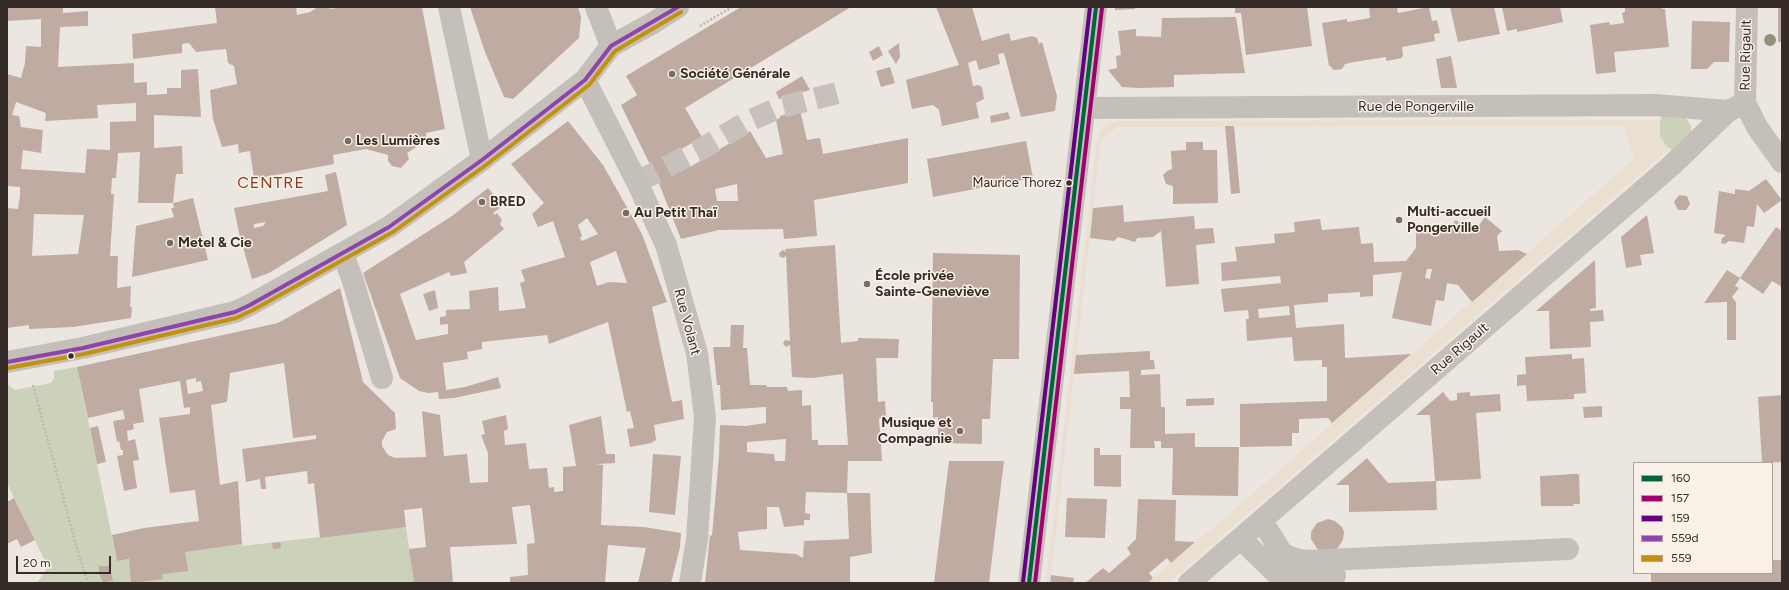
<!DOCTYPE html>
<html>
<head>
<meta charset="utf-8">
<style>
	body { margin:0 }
	#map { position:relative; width:1789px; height:590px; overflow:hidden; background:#ece6e0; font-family:Figtree,sans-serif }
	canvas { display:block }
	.frame { position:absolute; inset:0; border:8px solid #362c27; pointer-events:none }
	.legend { position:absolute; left:1633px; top:462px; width:140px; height:112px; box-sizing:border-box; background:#f9f1e7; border:1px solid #aba29a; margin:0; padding:5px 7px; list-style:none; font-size:12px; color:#362c27 }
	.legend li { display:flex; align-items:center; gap:8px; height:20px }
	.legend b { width:20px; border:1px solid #aba29a }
	.scale { position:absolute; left:16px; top:556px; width:95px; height:18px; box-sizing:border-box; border:2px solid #362c27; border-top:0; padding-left:5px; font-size:12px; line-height:14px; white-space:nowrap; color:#362c27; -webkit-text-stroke:3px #f9f1e7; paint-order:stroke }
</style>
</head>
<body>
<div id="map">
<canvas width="1789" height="590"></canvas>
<div class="frame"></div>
<ul class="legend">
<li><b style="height:5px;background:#00643c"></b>160</li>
<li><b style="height:5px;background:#a0006e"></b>157</li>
<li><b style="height:5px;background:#640082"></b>159</li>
<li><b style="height:5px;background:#8e44ad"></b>559d</li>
<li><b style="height:5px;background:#c3920c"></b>559</li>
</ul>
<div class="scale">20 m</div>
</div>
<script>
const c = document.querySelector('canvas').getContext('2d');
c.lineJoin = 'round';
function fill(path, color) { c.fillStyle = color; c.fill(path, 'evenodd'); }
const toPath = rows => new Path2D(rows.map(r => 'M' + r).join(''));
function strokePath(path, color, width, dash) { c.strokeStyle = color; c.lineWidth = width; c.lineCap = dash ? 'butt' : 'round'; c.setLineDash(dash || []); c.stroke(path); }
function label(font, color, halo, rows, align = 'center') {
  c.font = font + ' Figtree,sans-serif'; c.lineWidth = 3; c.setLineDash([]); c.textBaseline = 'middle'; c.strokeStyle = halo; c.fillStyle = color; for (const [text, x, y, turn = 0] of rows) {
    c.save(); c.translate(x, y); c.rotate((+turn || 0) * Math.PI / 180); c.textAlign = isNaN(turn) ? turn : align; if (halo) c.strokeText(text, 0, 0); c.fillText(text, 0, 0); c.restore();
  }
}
const green = toPath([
	[1664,111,1686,118,1691,126,1691,132,1673,151,1665,145,1660,137,1660,120],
	[77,367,117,561,242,544,242,546,406,527,414,583,37,583,48,567,7,483,7,384,15,390,51,383,54,378,54,371]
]);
const plaza = toPath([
	[1660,120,1660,137,1669,149,1168,583,1148,583,1250,496,1635,158,1623,126,1117,127,1101,141,1050,583,1046,583,1097,140,1101,130,1106,125,1116,121]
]);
const building = toPath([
	[7,7,63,7,63,13,88,11,88,26,60,27,58,67,134,63,134,83,147,82,147,95,167,94,167,88,181,88,181,70,198,69,201,117,154,115,154,148,182,146,183,174,176,174,173,203,138,203,140,152,118,153,116,178,112,178,111,194,114,194,110,256,118,256,117,288,131,286,130,307,132,307,131,318,73,327,29,329,29,325,7,328,7,208,18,209,20,195,20,187,7,186,7,74,21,78,25,63,26,46,41,47,41,19,7,21],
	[16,102,46,113,45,121,98,118,97,105,136,103,136,121,110,122,110,150,87,149,85,173,21,169,23,150,41,153,43,130,21,127,19,116,12,115],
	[34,214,84,215,78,254,32,256],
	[215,7,296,7,297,15,310,12,318,7,327,7,331,9,342,7,422,7,445,129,426,133,427,140,407,153,409,159,401,168,392,166,388,161,388,155,366,149,333,155,334,164,254,179,250,151,239,153,238,144,222,147,213,119,210,90,237,84,234,66,228,63,226,49,196,52,189,43,182,44,182,53,133,59,132,34,217,23],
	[470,7,578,7,581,17,579,38,513,99,504,97,485,52],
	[741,7,851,7,685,108,702,137,680,150,690,167,750,131,766,158,783,154,776,120,780,118,780,116,800,110,807,140,820,138,823,154,908,138,908,183,814,200,817,236,784,239,783,229,719,230,681,239,658,181,621,105,637,95,626,76],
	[737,184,738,201,717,201,715,189],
	[936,7,972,7,982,41,1009,33,1011,41,1032,36,1037,38,1039,44,1042,42,1057,96,1055,111,1021,117,1004,53,998,54,1000,64,979,70,976,60,968,63,973,86,978,85,982,87,984,99,976,103,979,118,942,126,939,110,933,105,912,109,906,80,959,65],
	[1115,7,1135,7,1135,9,1115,10],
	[1235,7,1307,7,1312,46,1246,55,1241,13,1235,13],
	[1369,7,1397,7,1398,13,1429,7,1432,21,1437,20,1440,33,1434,34,1435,41,1402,47,1403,54,1402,58,1386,61,1386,57,1354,62,1345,64,1342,69,1334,70,1330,66,1329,66,1322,23,1347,19,1347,22,1370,18],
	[1450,7,1494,7,1500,34,1458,42],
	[1502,7,1560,7,1563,22,1517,32,1517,29,1507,31],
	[1625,7,1662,7,1662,9,1665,9,1669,47,1614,52,1616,72,1596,74,1590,25,1609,22,1610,25,1624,23,1622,13,1625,12],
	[1778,7,1782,7,1782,42,1778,42],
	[1236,17,1245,73,1174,75,1174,87,1139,88,1122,87,1108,70,1117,68,1116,56,1121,55,1118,31,1136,29,1136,36,1161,37,1162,18],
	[1692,21,1730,22,1729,62,1714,62,1707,69,1691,69],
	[899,43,900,57,896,64,888,51],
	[879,46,883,55,873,61,869,52],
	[1451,56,1457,88,1441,88,1436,59],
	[890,67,895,83,881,87,876,71],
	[802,76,810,90,779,99,776,92],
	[1008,112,1010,119,991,123,990,116],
	[568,121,603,165,642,234,667,302,652,307,672,402,682,400,684,419,654,425,656,440,651,443,630,447,627,429,634,428,630,411,627,412,608,322,549,344,547,335,482,342,482,349,467,352,468,359,443,363,446,390,465,387,498,377,501,388,454,398,439,399,438,392,428,393,419,391,400,378,363,273,452,216,488,188,503,206,493,213,495,215,497,213,502,220,500,224,504,229,464,262,467,273,451,276,449,272,400,294,416,340,448,334,448,324,440,325,440,317,446,316,446,310,470,309,469,291,498,287,499,311,526,308,520,283,525,281,521,270,565,257,553,221,538,227,532,214,544,203,511,164],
	[587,218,598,234,582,241,580,238,582,236,578,225],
	[616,251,627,283,609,282,597,286,590,262],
	[1225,126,1234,126,1240,193,1231,194],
	[1026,141,1033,178,933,197,927,159],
	[1186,142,1203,142,1203,150,1217,150,1218,203,1173,204,1173,186,1166,184,1163,175,1167,171,1172,169,1171,151,1186,150],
	[336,172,347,225,269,273,252,279,239,233,234,208,328,191,325,175],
	[266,222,263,226,254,228,254,224],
	[1766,179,1782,200,1764,213,1757,204,1754,227,1747,226,1744,243,1729,241,1725,244,1721,243,1722,238,1726,235,1714,233,1719,191,1735,194,1735,189,1749,191],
	[1679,195,1687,196,1690,204,1686,210,1678,210,1674,202],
	[193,198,208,260,132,277,136,226,174,217,171,208,174,208,173,203],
	[1123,205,1124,222,1194,216,1195,229,1213,228,1215,243,1196,245,1199,284,1166,287,1161,231,1153,237,1137,238,1135,242,1118,237,1114,241,1090,238,1093,208],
	[1647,215,1654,253,1640,255,1642,265,1626,268,1621,237],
	[1485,217,1502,231,1497,236,1499,251,1518,250,1527,254,1472,302,1458,285,1447,283,1444,301,1436,300,1431,326,1392,318,1402,272,1373,275,1373,296,1360,297,1360,292,1328,294,1328,302,1294,305,1296,328,1344,324,1345,358,1411,354,1332,423,1328,418,1299,419,1299,433,1292,433,1292,446,1240,447,1240,404,1327,401,1327,367,1322,367,1322,360,1294,361,1292,337,1247,341,1246,319,1249,319,1248,310,1224,312,1221,289,1281,283,1280,276,1222,281,1221,263,1237,261,1235,247,1275,243,1274,234,1295,232,1294,222,1320,219,1322,230,1359,227,1361,244,1373,243,1374,262,1406,261,1416,248,1416,233,1426,223,1436,232,1447,230,1456,220,1466,229,1477,228],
	[1427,269,1432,269,1430,279,1425,278],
	[1289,306,1290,315,1259,318,1258,309],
	[1776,227,1782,231,1782,287,1772,281,1763,294,1740,278],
	[835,245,841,343,858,341,858,338,899,339,898,358,876,358,878,402,885,401,886,417,879,418,882,461,848,461,847,493,806,492,805,513,810,514,810,520,804,520,804,525,784,527,779,507,767,507,767,529,738,532,740,550,796,554,803,558,804,541,849,539,847,493,870,493,872,553,850,557,850,583,705,583,710,535,712,536,719,456,720,425,745,426,766,423,766,407,721,410,720,385,717,385,713,347,730,347,731,325,744,325,743,348,747,348,750,385,766,385,767,387,787,387,788,391,802,390,802,406,811,405,812,440,818,440,818,445,848,445,843,374,812,378,792,377,790,345,786,347,783,344,785,340,790,341,786,255,784,258,780,257,779,253,783,250,786,252,785,249],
	[786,439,785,461,775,461,774,454,747,452,747,442],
	[933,253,1020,255,1019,359,993,359,990,419,982,419,982,444,938,443,938,417,933,418,933,402,931,402],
	[1595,260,1596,308,1590,309,1590,311,1603,310,1604,321,1590,322,1591,347,1550,349,1549,311,1536,311],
	[1727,270,1740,278,1735,286,1739,288,1732,297,1736,302,1736,340,1727,340,1727,302,1704,303],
	[340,288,363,382,395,413,396,429,387,432,382,441,382,446,388,455,395,458,426,457,422,411,440,415,444,456,467,454,470,483,488,482,488,453,481,435,485,434,482,421,506,415,508,429,504,431,505,445,526,443,529,469,547,468,549,488,554,487,554,492,563,491,563,467,576,466,569,425,601,416,606,454,615,454,615,463,596,464,603,465,601,525,644,527,681,533,680,547,671,583,638,583,646,548,608,545,605,583,510,583,510,577,528,575,527,544,535,543,530,505,512,507,517,544,450,547,453,583,414,583,409,549,426,547,422,508,404,510,406,527,320,538,314,483,308,484,307,471,265,477,266,489,261,489,260,479,246,482,242,449,316,439,316,435,293,438,284,363,230,373,227,402,211,405,220,485,238,481,242,544,185,552,188,571,162,574,163,579,131,583,129,559,117,561,112,535,144,528,199,521,195,490,170,493,159,418,190,414,190,407,184,408,180,381,139,389,144,422,133,424,134,429,127,431,128,441,135,439,139,460,133,461,137,488,124,491,117,456,123,455,123,450,121,450,119,441,117,442,113,421,125,419,123,410,88,418,77,367,278,323],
	[196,378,196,382,201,381,203,391,188,394,186,380],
	[435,290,438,308,429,311,423,294],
	[1150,351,1150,360,1154,360,1155,369,1141,370,1141,375,1160,374,1161,407,1165,407,1165,434,1195,433,1195,447,1239,447,1238,496,1172,495,1173,448,1161,448,1161,441,1154,441,1155,448,1130,448,1131,409,1120,409,1120,397,1130,397,1129,371,1074,374,1076,355],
	[1572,354,1572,359,1584,358,1586,393,1574,394,1574,399,1527,401,1526,385,1517,386,1517,375,1526,374,1525,357],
	[1443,392,1450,401,1457,400,1457,393,1470,392,1470,396,1500,394,1501,411,1476,413,1481,479,1435,481,1430,415,1416,415],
	[1782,395,1782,462,1762,463,1758,397],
	[1214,398,1214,405,1186,406,1186,399],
	[1602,406,1602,417,1584,418,1583,407],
	[98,426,106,462,97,464,90,428],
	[1094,448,1100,448,1100,455,1121,455,1121,487,1094,486],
	[653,454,681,456,675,515,649,512],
	[1367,458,1388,483,1436,481,1437,510,1349,512,1349,485,1336,485],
	[949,461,1004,461,989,583,934,583],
	[1574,474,1579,474,1580,504,1573,504,1574,506,1541,506,1540,476],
	[14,498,35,540,21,547,17,539,7,544,7,502],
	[1067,498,1107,499,1105,538,1065,537],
	[1138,499,1176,500,1175,541,1195,542,1171,563,1167,558,1149,573,1153,578,1148,583,1085,583,1103,568,1109,573,1131,554,1127,548,1136,539],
	[1328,519,1335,521,1342,527,1344,532,1343,540,1337,549,1318,550,1311,539,1311,532,1317,523],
	[280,542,281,548,273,549,272,543],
	[1772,560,1782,560,1782,583,1651,583,1651,573,1772,573],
	[99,566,109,566,113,580,103,583,99,573],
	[1051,575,1074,578,1073,583,1050,583]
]);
const minorTunnel = toPath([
	[637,182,703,148,749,121,778,108,837,93]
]);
const path = toPath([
	[700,26,732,7],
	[33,385,76,545,88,583]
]);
const minor = toPath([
	[449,7,482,160],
	[596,7,611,46],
	[1747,7,1745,103,1757,127,1782,162],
	[585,80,637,182,666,245,697,353,705,417,697,539,690,583],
	[1084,108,1656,105,1728,111,1745,103],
	[343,254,353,281,382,378],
	[7,362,83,348,235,312,250,305,389,227,482,160,585,80,611,46,653,23,678,7],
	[1262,521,1282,553,1292,558,1305,561,1568,549],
	[1241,539,1276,573,1289,577,1335,576],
	[1029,583,1096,7],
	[1189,583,1671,166,1728,111]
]);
const bus1 = toPath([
	[1029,583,1096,7]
]);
const bus2 = toPath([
	[1035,583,1102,8]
]);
const bus3 = toPath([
	[1023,582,1090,7]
]);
const bus4 = toPath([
	[7,362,83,348,235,312,250,305,389,227,482,160,585,80,611,46,678,7]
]);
const bus5 = toPath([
	[8,368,84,354,236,318,253,310,393,232,486,165,589,85,615,51,681,12]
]);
const trees = [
	[1770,40]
];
const markers = [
	[672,74,4,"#766d68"],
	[348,141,4,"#766d68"],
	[1069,183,3.5,"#362c27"],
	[482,202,4,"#766d68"],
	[626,213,4,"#766d68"],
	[1399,220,4,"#766d68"],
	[170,243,4,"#766d68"],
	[867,284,4,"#766d68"],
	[71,356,3.5,"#362c27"],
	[960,431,4,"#766d68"]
];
const busNames = [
	["Maurice Thorez",1062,183]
];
const streetNames = [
	["Rue Rigault",1746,55,-89],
	["Rue de Pongerville",1416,107],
	["Rue Volant",687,322,75],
	["Rue Rigault",1460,349,-41]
];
const poiNames = [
	["Société Générale",680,74],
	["Les Lumières",356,141],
	["BRED",490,202],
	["Multi-accueil",1407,212],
	["Pongerville",1407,228],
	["Au Petit Thaï",634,213],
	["Metel & Cie",178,243],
	["École privée",875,276],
	["Sainte-Geneviève",875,292],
	["Musique et",952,423,"right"],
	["Compagnie",952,439,"right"]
];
const quarterNames = [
	["CENTRE",271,183]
];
fill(green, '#ccd1ba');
fill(plaza, '#eadfd0');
fill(building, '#bfaba2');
strokePath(minorTunnel, '#c8c1bb', 22, [22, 11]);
strokePath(path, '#beb7b1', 2.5, [2, 2]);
strokePath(minor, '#c5bfb9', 22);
strokePath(bus1, '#00643c', 4);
strokePath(bus2, '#a0006e', 4);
strokePath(bus3, '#640082', 4);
strokePath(bus4, '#8e44ad', 4);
strokePath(bus5, '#c3920c', 4);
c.fillStyle = '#8f957d';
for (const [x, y] of trees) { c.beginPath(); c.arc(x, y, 6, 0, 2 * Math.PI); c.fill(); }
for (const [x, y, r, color] of markers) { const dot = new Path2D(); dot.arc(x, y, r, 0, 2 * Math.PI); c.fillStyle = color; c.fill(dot); strokePath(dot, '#f9f1e7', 1.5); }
label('13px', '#362c27', '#f9f1e7', busNames, 'right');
label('14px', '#362c27', '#f9f1e7', streetNames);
label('bold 14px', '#362c27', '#f9f1e7', poiNames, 'left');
c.letterSpacing = '1px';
label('16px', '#833d22', '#f9f1e7', quarterNames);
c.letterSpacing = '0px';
</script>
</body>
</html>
